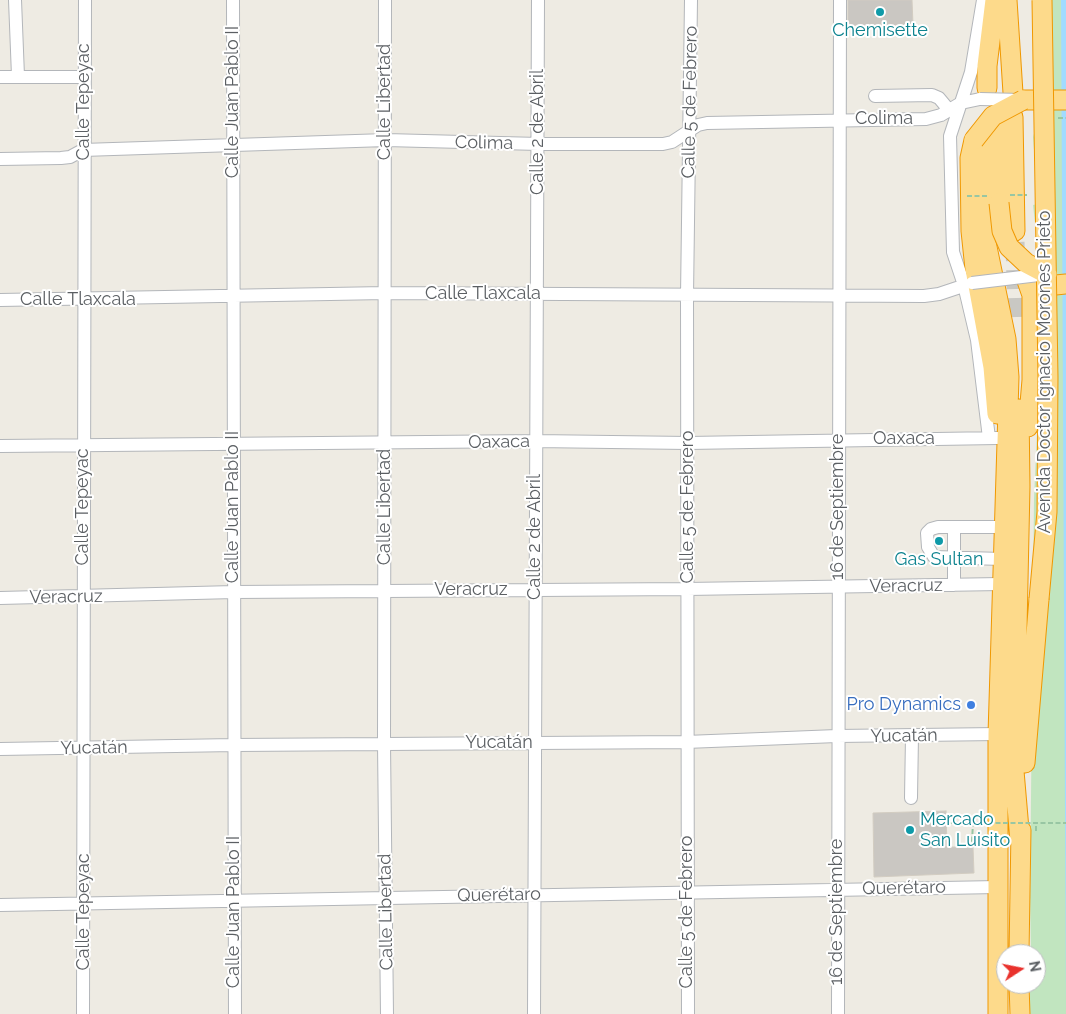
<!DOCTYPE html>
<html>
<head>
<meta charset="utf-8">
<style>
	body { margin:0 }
	#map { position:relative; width:1066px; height:1014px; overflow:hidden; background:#eeebe3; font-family:Raleway,sans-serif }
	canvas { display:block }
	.north { position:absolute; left:996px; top:944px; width:50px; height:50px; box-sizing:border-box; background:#fff; border:1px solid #bdbfc1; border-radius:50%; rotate:79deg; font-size:14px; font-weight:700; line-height:20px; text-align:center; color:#5b5f63 }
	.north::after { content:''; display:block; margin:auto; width:18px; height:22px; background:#e9322d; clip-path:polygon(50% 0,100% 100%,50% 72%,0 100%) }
</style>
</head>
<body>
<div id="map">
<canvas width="1066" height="1014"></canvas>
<div class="north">N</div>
</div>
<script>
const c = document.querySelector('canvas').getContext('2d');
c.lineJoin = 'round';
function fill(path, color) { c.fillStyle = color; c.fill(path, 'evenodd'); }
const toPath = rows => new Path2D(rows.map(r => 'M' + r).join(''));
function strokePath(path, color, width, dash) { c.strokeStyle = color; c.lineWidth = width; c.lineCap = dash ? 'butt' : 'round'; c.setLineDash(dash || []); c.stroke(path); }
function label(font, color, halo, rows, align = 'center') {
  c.font = font + ' Raleway,sans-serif'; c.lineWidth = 4; c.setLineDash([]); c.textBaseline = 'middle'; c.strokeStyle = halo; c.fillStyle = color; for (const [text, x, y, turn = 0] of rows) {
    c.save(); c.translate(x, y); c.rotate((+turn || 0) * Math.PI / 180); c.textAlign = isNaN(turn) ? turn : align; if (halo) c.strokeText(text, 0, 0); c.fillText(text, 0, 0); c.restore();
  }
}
const green = toPath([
	[1037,0,1066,0,1066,1014,1030,1014,1030,984,1036,984,1036,954,1031,954,1030,897,1034,499,1040,366,1039,223,1035,223,1033,205,1038,204,1033,137,1036,127]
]);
const water = toPath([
	[1061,0,1066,0,1066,1014]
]);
const building = toPath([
	[848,0,912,0,913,25,848,26,848,0],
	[946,811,947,847,973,847,974,873,874,877,873,813,946,811]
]);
const highwayTunnel = toPath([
	[1015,242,1017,325]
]);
const path = toPath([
	[1058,118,1066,118],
	[949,823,973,823,972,841,985,841],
	[1036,831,1036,823]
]);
const minor = toPath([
	[15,0,18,76],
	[233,0,235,1014],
	[385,0,384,744,387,1014],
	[983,0,971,72,950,136,953,252,964,285,977,340,989,438],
	[0,77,84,77],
	[875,96,932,95,939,98,949,110],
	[0,159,61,158,70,157,83,150,386,140,539,144,663,144,672,142,698,125,707,123,926,119,941,115,961,103,980,99],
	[0,300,385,293,924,296,939,294,972,283],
	[0,446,535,441,688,443,998,438],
	[1002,559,934,557,928,547,927,533,931,529,938,527,1003,527],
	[954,585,954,527],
	[0,598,234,592,687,589,1001,584],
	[0,749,234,745,686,742,837,736,998,734],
	[911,798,912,736],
	[0,905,998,887],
	[83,1014,85,0],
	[534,1014,538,0],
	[688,1014,687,296,691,0],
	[838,1014,840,0]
]);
const highway = toPath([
	[1007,0,1013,93],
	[987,88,987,66,995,0],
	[1023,100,1066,100],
	[1013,117,1015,231],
	[986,136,984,215,986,242,1006,339,1009,377,998,734,998,1014],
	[974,140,970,158,971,231,975,269,993,367,997,414],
	[999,203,1000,122],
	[1026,278,1032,295,1032,380,1028,427],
	[1033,294,1046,286,1066,284],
	[1019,409,1020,486,1014,771,1020,841],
	[1025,763,1039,599],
	[1019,954,1021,830],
	[1019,984,1020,1014]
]);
const pathBridge = toPath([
	[1010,195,1027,195],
	[967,196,988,196],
	[973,823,1066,823]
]);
const minorBridge = toPath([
	[980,99,1021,100],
	[972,283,1047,274]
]);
const highwayBridge = toPath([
	[974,140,993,116,1023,100],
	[999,203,1002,231,1009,247,1026,263,1047,274],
	[1039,599,1047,512,1048,377,1042,0]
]);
const markers = [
	[880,12,5,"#0f9aa8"],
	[939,541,5,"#0f9aa8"],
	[971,705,5,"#3f7fe0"],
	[910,830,5,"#0f9aa8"]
];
const cultureNames = [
	["Chemisette",880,31],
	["Gas Sultan",939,560],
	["Mercado",920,820,"left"],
	["San Luisito",920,841,"left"]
];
const streetNames = [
	["Calle Tepeyac",84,102,-90],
	["Calle Juan Pablo II",233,102,-90],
	["Calle Libertad",385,102,-90],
	["Calle 5 de Febrero",690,102,-89],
	["Colima",884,119],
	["Calle 2 de Abril",538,132,-90],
	["Colima",484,143,1],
	["Calle Tlaxcala",483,294],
	["Calle Tlaxcala",78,300],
	["Avenida Doctor Ignacio Morones Prieto",1045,372,-90],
	["Oaxaca",904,439],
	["Oaxaca",499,442,-1],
	["Calle Tepeyac",83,507,-90],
	["Calle Juan Pablo II",233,507,-90],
	["Calle Libertad",385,507,-90],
	["Calle 5 de Febrero",688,507,-90],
	["16 de Septiembre",838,507,-90],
	["Calle 2 de Abril",535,537,-90],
	["Veracruz",906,586,-1],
	["Veracruz",471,590],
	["Veracruz",66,597,-1],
	["Yucatán",904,736,-1],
	["Yucatán",499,743],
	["Yucatán",94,748,-1],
	["Querétaro",904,888,-1],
	["Querétaro",499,895,-1],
	["Calle Tepeyac",84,912,-90],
	["Calle Juan Pablo II",234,912,-90],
	["Calle Libertad",386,912,-91],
	["Calle 5 de Febrero",687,912,-90],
	["16 de Septiembre",837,912,-90]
];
const shopNames = [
	["Pro Dynamics",961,705]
];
fill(green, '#c1e5bf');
fill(water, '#a1dbff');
fill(building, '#cac7c2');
strokePath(building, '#d2ccc1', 1);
strokePath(highwayTunnel, '#c9c8c3', 19, [19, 9]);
strokePath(minor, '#b3b6ba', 14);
strokePath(highway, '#f09800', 21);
strokePath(path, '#98c6a3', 2, [5, 2.5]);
strokePath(minor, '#fff', 12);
strokePath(highway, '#fdda8b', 19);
strokePath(minorBridge, '#b3b6ba', 14, []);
strokePath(highwayBridge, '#f09800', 21, []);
strokePath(pathBridge, '#98c6a3', 2, [5, 2.5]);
strokePath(minorBridge, '#fff', 12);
strokePath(highwayBridge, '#fdda8b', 19);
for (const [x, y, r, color] of markers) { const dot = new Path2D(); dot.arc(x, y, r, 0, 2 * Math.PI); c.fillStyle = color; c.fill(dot); strokePath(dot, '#fff', 2); }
label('18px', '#0d838f', '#fff', cultureNames);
label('18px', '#5b5f63', '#fff', streetNames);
label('18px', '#366cbe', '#fff', shopNames, 'right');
</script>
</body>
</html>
